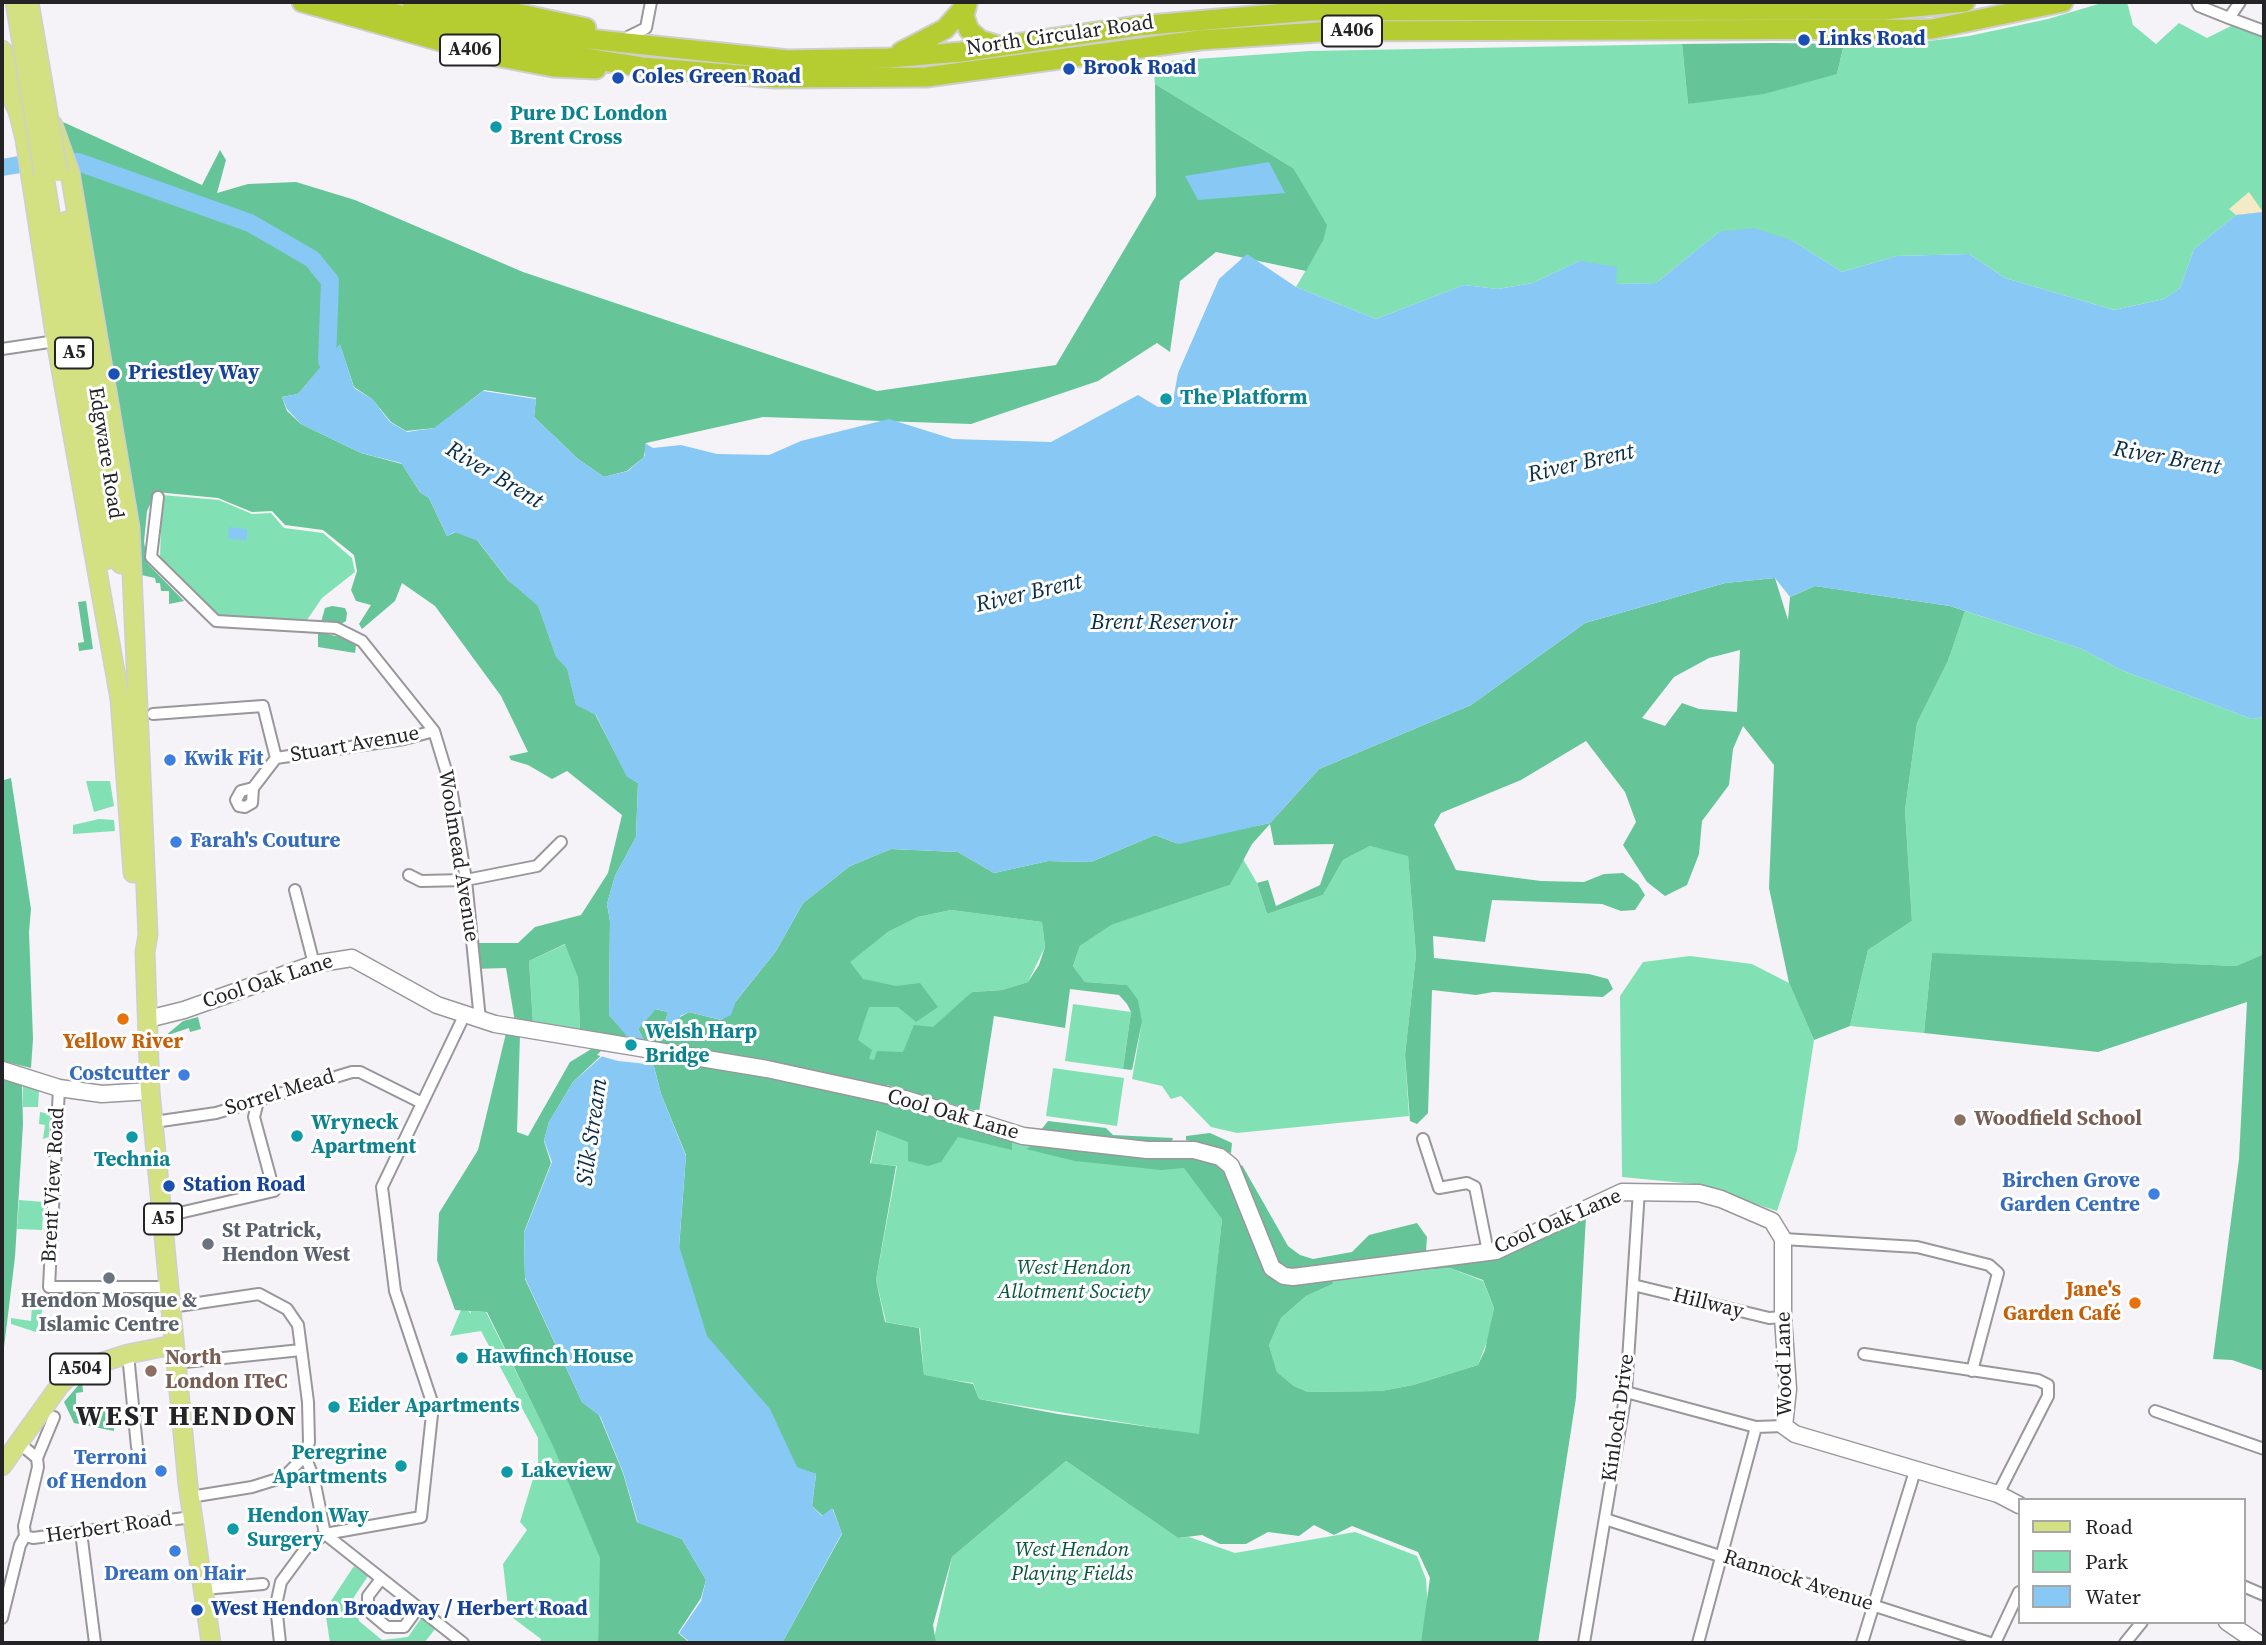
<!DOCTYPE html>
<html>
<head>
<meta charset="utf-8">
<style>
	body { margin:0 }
	#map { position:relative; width:2266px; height:1645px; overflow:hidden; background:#f5f3f7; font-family:"Source Serif 4",serif }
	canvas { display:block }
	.frame { position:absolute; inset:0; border:4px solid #242325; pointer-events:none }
	.legend { position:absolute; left:2018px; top:1498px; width:228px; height:126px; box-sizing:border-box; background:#fff; border:2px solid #a7a7a8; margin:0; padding:9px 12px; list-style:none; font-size:21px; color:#242325 }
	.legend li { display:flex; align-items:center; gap:14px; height:35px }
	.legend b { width:35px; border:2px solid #a7a7a8 }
</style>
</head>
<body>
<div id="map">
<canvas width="2266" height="1645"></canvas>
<div class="frame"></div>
<ul class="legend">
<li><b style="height:9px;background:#d3e183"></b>Road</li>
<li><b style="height:19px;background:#82e1b4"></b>Park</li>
<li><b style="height:19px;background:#88c8f5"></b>Water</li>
</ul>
</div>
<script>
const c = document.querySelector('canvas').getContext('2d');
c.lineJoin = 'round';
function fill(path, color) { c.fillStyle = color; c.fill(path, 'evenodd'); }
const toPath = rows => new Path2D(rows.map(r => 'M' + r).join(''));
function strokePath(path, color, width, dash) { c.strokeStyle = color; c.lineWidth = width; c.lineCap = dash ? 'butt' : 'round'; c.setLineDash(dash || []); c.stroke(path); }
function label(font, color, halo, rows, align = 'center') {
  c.font = font + ' "Source Serif 4",serif'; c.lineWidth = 6; c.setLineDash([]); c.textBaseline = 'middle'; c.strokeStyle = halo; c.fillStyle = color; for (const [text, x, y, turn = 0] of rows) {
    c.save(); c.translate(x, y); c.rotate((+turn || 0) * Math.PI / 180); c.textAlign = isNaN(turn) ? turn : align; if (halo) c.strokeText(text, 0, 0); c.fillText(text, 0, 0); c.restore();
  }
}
const green = toPath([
	[2105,2,2127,2,2133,25,2156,44,2179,23,2207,38,2245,19,2264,26,2264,212,2236,215,2194,249,2180,288,2164,299,2114,310,2005,278,1969,254,1897,256,1842,272,1793,241,1719,232,1656,283,1616,284,1579,261,1533,283,1498,289,1464,285,1376,319,1296,287,1323,241,1293,168,1155,84,1153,62,1310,51,1682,44,1688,104,1837,74,1844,44,1905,44,1969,36,2048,19],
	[162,495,219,500,252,514,271,513,284,528,323,533,352,558,355,572,322,598,307,620,219,616,160,558],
	[1965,611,2082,649,2121,670,2252,719,2264,717,2264,954,2236,966,1932,954,1924,1033,1850,1026,1868,950,1912,921,1905,810,1917,723,1948,661],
	[86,781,110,781,114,806,94,812],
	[99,819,114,820,115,831,73,834,73,825],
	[1370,846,1408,855,1416,955,1405,1055,1409,1116,1237,1133,1211,1127,1181,1096,1171,1099,1162,1086,1132,1079,1142,1022,1126,985,1085,982,1073,966,1080,946,1110,925,1230,885,1243,859,1257,883,1267,914,1323,895,1343,860],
	[951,910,1042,922,1045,947,1028,982,1002,990,972,992,901,1069,846,1057,849,962,888,932,918,917],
	[566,944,578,978,580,1031,533,1024,529,961],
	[1690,956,1752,964,1789,983,1814,1040,1797,1150,1777,1211,1695,1184,1622,1177,1620,996,1643,962],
	[1073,1004,1131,1012,1123,1069,1065,1061],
	[1053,1068,1124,1078,1117,1126,1046,1116],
	[23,1085,39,1091,38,1107,23,1107],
	[883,1102,935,1114,1200,1157,1240,1206,1222,1219,1200,1435,979,1399,973,1383,924,1376,920,1328,886,1322,876,1280,897,1166,871,1163],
	[40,1112,50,1114,49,1137,43,1139,45,1125,39,1124],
	[19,1200,44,1202,42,1230,17,1229],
	[1450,1268,1483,1281,1494,1308,1488,1339,1478,1365,1413,1385,1381,1391,1308,1392,1294,1386,1277,1372,1269,1345,1281,1318,1306,1296,1333,1284,1332,1275,1352,1276],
	[31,1291,46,1298,36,1332,11,1324,11,1318,31,1321,32,1305,28,1305],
	[463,1305,471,1314,471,1311,486,1312,553,1445,601,1559,598,1643,540,1643,541,1639,509,1615,503,1564,527,1530,520,1522,538,1462,538,1438,481,1331,450,1336],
	[1066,1461,1178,1538,1189,1537,1235,1553,1355,1532,1417,1556,1426,1579,1430,1643,933,1643,952,1557],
	[354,1566,368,1576,354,1597,359,1621,382,1640,408,1637,422,1617,436,1628,424,1643,330,1643,325,1610]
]);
const forest = toPath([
	[1682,44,1773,43,1844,44,1837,74,1764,94,1688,104],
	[1155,84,1293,168,1327,225,1323,241,1306,271,1216,252,1180,281,1170,352,1157,343,1098,381,971,424,763,417,646,443,644,457,627,471,604,477,578,459,534,417,536,398,484,390,435,428,406,431,391,422,372,399,354,387,340,345,298,394,282,397,287,411,301,424,361,453,402,464,420,492,429,498,447,536,456,532,477,540,508,580,538,605,556,656,567,667,576,704,595,714,627,776,638,783,636,837,615,876,607,904,610,921,609,1015,627,1035,621,1039,580,1031,578,978,565,944,529,961,533,1024,515,1022,506,968,474,969,473,943,518,943,535,927,581,915,608,873,622,815,567,771,552,779,528,765,511,760,509,756,528,752,501,696,435,606,402,583,395,601,362,629,359,624,371,605,356,601,351,590,357,571,354,555,323,530,285,525,272,511,252,512,218,498,156,492,147,511,144,542,148,564,184,601,169,604,169,591,161,591,160,583,156,583,155,578,141,575,132,566,52,117,202,185,220,150,226,160,217,193,248,184,296,182,355,200,523,272,877,391,1056,365,1156,196],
	[1775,578,1788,620,1790,597,1815,586,1950,606,1965,611,1948,661,1917,723,1905,810,1912,921,1868,950,1850,1026,1814,1040,1789,983,1769,888,1774,765,1743,726,1733,749,1729,785,1702,821,1699,854,1687,885,1665,896,1647,882,1623,845,1636,822,1625,792,1586,741,1521,780,1441,813,1434,825,1456,870,1541,881,1584,882,1604,874,1623,873,1638,884,1645,895,1635,910,1621,911,1602,904,1492,900,1485,942,1433,936,1434,958,1589,974,1608,979,1613,989,1603,997,1493,992,1476,995,1432,990,1428,1113,1417,1124,1410,1121,1405,1055,1416,955,1408,856,1370,846,1343,860,1323,895,1267,914,1257,883,1268,880,1276,906,1320,885,1334,844,1274,845,1270,824,1252,844,1230,885,1111,925,1080,946,1073,966,1085,982,1127,985,1138,1000,1142,1022,1132,1070,1123,1069,1131,1012,1127,1004,1119,995,1070,989,1065,1028,994,1016,979,1112,887,1085,882,1103,898,1104,1012,1142,1012,1150,958,1137,941,1162,928,1166,908,1161,908,1142,877,1130,870,1163,896,1166,876,1280,885,1322,919,1328,924,1375,973,1384,979,1399,1058,1414,1199,1434,1222,1219,1184,1168,1161,1170,1075,1161,1026,1149,1035,1144,1200,1157,1222,1165,1269,1275,1332,1275,1333,1284,1306,1296,1281,1318,1269,1345,1277,1372,1294,1386,1308,1392,1381,1391,1413,1385,1478,1365,1485,1350,1494,1308,1483,1280,1450,1268,1351,1276,1465,1260,1586,1216,1576,1398,1538,1643,1421,1643,1430,1578,1418,1552,1352,1526,1334,1535,1314,1525,1299,1536,1268,1532,1246,1544,1220,1544,1202,1535,1178,1538,1066,1461,952,1557,933,1625,936,1643,782,1643,842,1534,833,1509,823,1516,812,1506,816,1474,797,1468,769,1409,707,1338,679,1248,686,1155,661,1094,650,1051,638,1029,655,1009,668,1012,664,1026,689,1012,721,1020,776,951,803,903,850,866,891,849,958,852,994,873,1048,861,1091,862,1155,835,1176,843,1270,823,1319,769,1471,705,1585,623,1725,583],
	[1740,650,1737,712,1699,709,1682,703,1665,726,1642,718,1674,677,1709,658],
	[951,910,1042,922,1045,947,1039,965,1028,982,1002,990,972,992,933,1027,914,1025,903,1052,877,1051,874,1060,869,1059,872,1050,858,1040,869,1007,898,1007,916,1022,938,1007,920,983,896,986,863,979,850,962,888,932,918,917],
	[86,601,93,649,79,651,78,643,84,642,78,602],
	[332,606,345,608,347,613,346,621,338,626,321,622,325,608],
	[318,632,349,639,356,645,355,653,318,647],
	[2,763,4,780,11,778,31,909,29,932,33,1039,31,1068,2,1061],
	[1932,953,2236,966,2264,954,2264,1371,2232,1360,2213,1359,2239,1159,2247,1002,2098,1052,1924,1033],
	[198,1017,201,1029,190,1032,189,1028,165,1036,183,1021],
	[506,1033,520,1035,517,1132,528,1136,570,1062,598,1045,611,1046,573,1082,549,1122,544,1141,551,1163,524,1232,525,1279,582,1402,599,1415,623,1473,637,1522,682,1539,706,1580,701,1598,678,1633,690,1643,598,1643,600,1558,553,1446,487,1312,455,1310,437,1260,439,1213,478,1150],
	[2,1078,22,1084,23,1124,15,1257,2,1364],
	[1048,1121,1106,1128,1113,1135,1173,1138,1171,1144,1140,1145,1041,1130],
	[1210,1133,1232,1143,1231,1153,1186,1140,1186,1136],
	[1242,1165,1288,1246,1300,1255,1313,1259,1352,1252,1369,1235,1417,1223,1427,1237,1426,1252,1295,1273,1278,1267,1235,1172],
	[82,1381,83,1392,76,1393,76,1404,91,1404,91,1410,112,1410,114,1431,74,1423,64,1402]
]);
const sand = toPath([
	[2249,192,2263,212,2236,215,2229,209]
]);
const water = toPath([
	[18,156,21,173,2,176,2,159],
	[1269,162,1285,193,1198,200,1185,176],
	[2264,212,2264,717,2252,719,2121,670,2082,649,1950,606,1815,586,1790,597,1775,578,1725,583,1585,623,1471,705,1319,769,1270,823,1179,844,1155,835,1091,862,1048,861,994,873,958,852,891,849,850,866,803,903,776,951,736,1001,731,1015,721,1020,689,1012,680,1016,680,1023,672,1022,667,1028,664,1026,668,1012,656,1009,638,1029,650,1051,661,1094,686,1156,679,1246,707,1336,770,1409,797,1467,816,1474,812,1506,822,1516,832,1508,842,1533,782,1643,691,1643,679,1633,701,1601,706,1580,682,1539,638,1523,623,1472,600,1416,582,1402,525,1278,524,1233,552,1162,544,1140,549,1122,573,1082,626,1035,609,1015,610,921,607,904,615,876,636,837,638,783,627,777,596,715,576,705,567,669,556,657,538,606,509,581,478,541,455,532,447,536,429,498,421,493,401,463,361,453,301,424,287,409,282,397,298,394,340,344,354,388,372,399,390,422,407,432,434,428,483,391,536,399,534,417,578,459,604,477,628,471,645,456,645,443,653,448,681,445,717,454,769,455,801,441,889,419,953,439,1051,442,1138,395,1158,407,1172,406,1178,373,1219,279,1247,254,1296,287,1376,319,1464,285,1498,289,1533,283,1579,261,1617,267,1616,284,1656,283,1719,232,1754,228,1793,241,1842,272,1897,256,1969,254,2005,278,2114,310,2164,299,2180,288,2194,249,2236,215],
	[229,527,247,529,247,540,228,539]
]);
const pier = toPath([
	[601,1051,656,1059,657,1065,618,1061,597,1055]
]);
const river = toPath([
	[54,163,78,162,250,223,312,259,330,281,327,361,340,380]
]);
const street = toPath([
	[2197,2,2199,6,2229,18],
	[2240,2,2229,18,2264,31],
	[628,37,646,28,651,2],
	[2,349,56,341],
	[158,497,151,557,216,621,336,628,362,641,434,731,451,787,466,880,480,1020],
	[153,714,263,706,276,758,404,739,434,731],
	[253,788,241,791,236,800,239,806,245,807,252,803,253,788,276,758],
	[409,875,421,881,466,880,537,866,561,842],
	[295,890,314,964],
	[59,1088,49,1287,170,1287],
	[154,1122,216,1113,352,1072,360,1072,422,1103],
	[1423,1139,1439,1188,1467,1183,1475,1187,1488,1252],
	[162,1217,274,1191,254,1117,258,1101],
	[1783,1239,1917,1247,1989,1265,1998,1273,1972,1371],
	[1633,1285,1769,1318,1783,1317],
	[171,1307,259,1294,287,1309,298,1325,308,1402,309,1442,305,1456,284,1477,252,1487,190,1497],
	[128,1354,137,1447],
	[1864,1354,2038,1380,2048,1385,2048,1396,1998,1494],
	[175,1363,301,1350],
	[1626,1392,1756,1427,1784,1426],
	[2155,1411,2264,1449],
	[37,1458,54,1417],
	[1605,1519,1990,1643],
	[81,1532,95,1643],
	[325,1534,421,1517,433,1405,395,1291,382,1187,464,1016],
	[325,1534,463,1643],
	[25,1536,33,1538,192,1517],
	[381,1579,368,1596,368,1611,387,1627,404,1627,418,1608],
	[2243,1586,2264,1595],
	[203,1589,263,1584],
	[2,1618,20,1545,25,1536,24,1526,38,1467,37,1458,19,1443],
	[280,1643,276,1605,281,1582,306,1548,325,1534,314,1479,305,1456],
	[1584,1643,1626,1392,1639,1190],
	[1698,1643,1756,1427],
	[1862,1643,1915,1471],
	[1995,1643,2019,1592],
	[2125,1643,2142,1622]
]);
const secondary = toPath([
	[148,1019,184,1010,314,964,352,958,437,1005,495,1024,767,1069,905,1099,1023,1136,1147,1150,1194,1150,1220,1157,1231,1166,1272,1268,1284,1276,1293,1277,1496,1251,1622,1192,1699,1193,1721,1199,1772,1221,1783,1239,1783,1317,1788,1389,1784,1426,1795,1434,1998,1494,2019,1505],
	[2,1070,59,1088,102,1094,150,1091],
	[2227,1622,2258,1643]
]);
const primary = toPath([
	[2,50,31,93],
	[2,77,18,111,25,139,56,341,120,699,133,873],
	[53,125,70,173,130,528,148,935,145,952,150,1091,188,1485,211,1643],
	[44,175,106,560],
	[66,221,121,564],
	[2,1466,60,1385,74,1371,128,1354,173,1345]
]);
const highway = toPath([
	[302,2,490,55,553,67,596,69],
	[352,2,527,49,642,67,776,78,926,77,1200,40,1334,31,1932,29,2063,2],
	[412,2,531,33,788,60,888,58,961,52,1138,26,1310,11,1884,10,1965,2],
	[464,2,586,28],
	[967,4,964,16,969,30,980,40,999,46],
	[901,52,945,29,967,4]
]);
const primaryBridge = toPath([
	[15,2,44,175],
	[29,2,58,172]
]);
const markers = [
	[1804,40,7,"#1a4fb4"],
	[1069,69,7,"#1a4fb4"],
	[618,78,7,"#1a4fb4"],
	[496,127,7,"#0f9aa8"],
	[114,374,7,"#1a4fb4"],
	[1166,399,7,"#0f9aa8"],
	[170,760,7,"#3f7fe0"],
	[176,842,7,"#3f7fe0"],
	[123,1019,7,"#e8710a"],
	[631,1045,7,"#0f9aa8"],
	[184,1075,7,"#3f7fe0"],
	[1960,1120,7,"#8d6e63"],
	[297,1136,7,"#0f9aa8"],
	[132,1137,7,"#0f9aa8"],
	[169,1186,7,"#1a4fb4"],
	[2154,1194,7,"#3f7fe0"],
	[208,1244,7,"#6b7280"],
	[109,1278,7,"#6b7280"],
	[2135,1303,7,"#e8710a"],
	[462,1358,7,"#0f9aa8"],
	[151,1371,7,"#8d6e63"],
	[334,1407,7,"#0f9aa8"],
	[401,1466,7,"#0f9aa8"],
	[161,1471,7,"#3f7fe0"],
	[507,1472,7,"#0f9aa8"],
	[233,1529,7,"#0f9aa8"],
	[175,1551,7,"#3f7fe0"],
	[197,1610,7,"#1a4fb4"]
];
const shields = [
	[1352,31,60],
	[470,50,60],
	[74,353,38],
	[163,1219,38],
	[80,1369,60]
];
const shieldNames = [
	["A406",1352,31],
	["A406",470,50],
	["A5",74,353],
	["A5",163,1219],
	["A504",80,1369]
];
const streetNames = [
	["North Circular Road",1060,36,-8],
	["Edgware Road",105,453,81],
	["Stuart Avenue",355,745,-10],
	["Woolmead Avenue",458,856,81],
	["Cool Oak Lane",268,982,-18],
	["Sorrel Mead",280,1093,-17],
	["Cool Oak Lane",953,1115,16],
	["Brent View Road",54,1185,-87],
	["Cool Oak Lane",1558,1222,-23],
	["Hillway",1708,1304,14],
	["Wood Lane",1785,1364,-91],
	["Kinloch Drive",1619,1418,-82],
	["Herbert Road",109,1528,-8],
	["Rannock Avenue",1798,1581,18]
];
const transitNames = [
	["Links Road",1818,40],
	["Brook Road",1083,69],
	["Coles Green Road",632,78],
	["Priestley Way",128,374],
	["Station Road",183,1186],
	["West Hendon Broadway / Herbert Road",211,1610]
];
const cultureNames = [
	["Pure DC London",510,115],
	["Brent Cross",510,139],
	["The Platform",1180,399],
	["Welsh Harp",645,1033],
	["Bridge",645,1057],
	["Wryneck",311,1124],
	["Apartment",311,1148],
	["Technia",132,1161,"center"],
	["Hawfinch House",476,1358],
	["Eider Apartments",348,1407],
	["Peregrine",387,1454,"right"],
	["Apartments",387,1478,"right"],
	["Lakeview",521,1472],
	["Hendon Way",247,1517],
	["Surgery",247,1541]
];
const shopNames = [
	["Kwik Fit",184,760,"left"],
	["Farah's Couture",190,842,"left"],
	["Costcutter",170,1075],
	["Birchen Grove",2140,1182],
	["Garden Centre",2140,1206],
	["Terroni",147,1459],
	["of Hendon",147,1483],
	["Dream on Hair",175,1575,"center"]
];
const foodNames = [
	["Yellow River",123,1043],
	["Jane's",2121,1291,"right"],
	["Garden Café",2121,1315,"right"]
];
const educationNames = [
	["Woodfield School",1974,1120],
	["North",165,1359],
	["London ITeC",165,1383]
];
const worshipNames = [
	["St Patrick,",222,1232],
	["Hendon West",222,1256],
	["Hendon Mosque &",109,1302,"center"],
	["Islamic Centre",109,1326,"center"]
];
const parkNames = [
	["West Hendon",1074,1269],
	["Allotment Society",1074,1293],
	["West Hendon",1072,1551],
	["Playing Fields",1072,1575]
];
const waterNames = [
	["River Brent",2167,459,10],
	["River Brent",1581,464,-13],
	["River Brent",494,476,31],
	["River Brent",1029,594,-13],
	["Brent Reservoir",1164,623],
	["Silk Stream",593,1132,-82]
];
const districtNames = [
	["WEST HENDON",187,1418]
];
fill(green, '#82e1b4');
fill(forest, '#65c598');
fill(sand, '#f4eac5');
fill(water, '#88c8f5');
fill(pier, '#f5f3f7');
strokePath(river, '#88c8f5', 18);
strokePath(street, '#99979b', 14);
strokePath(secondary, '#99979b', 19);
strokePath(primary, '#cfcfcf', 21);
strokePath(highway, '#cfcfcf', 23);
strokePath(street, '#fff', 10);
strokePath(secondary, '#fff', 16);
strokePath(primary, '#d3e183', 18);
strokePath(highway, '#b5cd31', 19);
strokePath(primaryBridge, '#cfcfcf', 21, []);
strokePath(primaryBridge, '#d3e183', 18);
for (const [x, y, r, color] of markers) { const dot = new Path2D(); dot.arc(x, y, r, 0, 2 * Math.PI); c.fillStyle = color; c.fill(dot); strokePath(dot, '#fff', 2.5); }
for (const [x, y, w] of shields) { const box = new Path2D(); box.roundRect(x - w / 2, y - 15.5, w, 31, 5); c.fillStyle = '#fff'; c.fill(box); strokePath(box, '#242325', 2); }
label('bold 19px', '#242325', null, shieldNames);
label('21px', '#242325', '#fff', streetNames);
label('bold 21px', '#164399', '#fff', transitNames, 'left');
label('bold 21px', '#0d838f', '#fff', cultureNames, 'left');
label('bold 21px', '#366cbe', '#fff', shopNames, 'right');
label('bold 21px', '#c56008', '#fff', foodNames);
label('bold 21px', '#785e54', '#fff', educationNames, 'left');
label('bold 21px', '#5b616d', '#fff', worshipNames, 'left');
label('italic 21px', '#08573a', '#fff', parkNames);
label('italic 23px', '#082d44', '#fff', waterNames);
c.letterSpacing = '2px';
label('bold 28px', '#242325', '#fff', districtNames);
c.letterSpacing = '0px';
</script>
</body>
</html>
